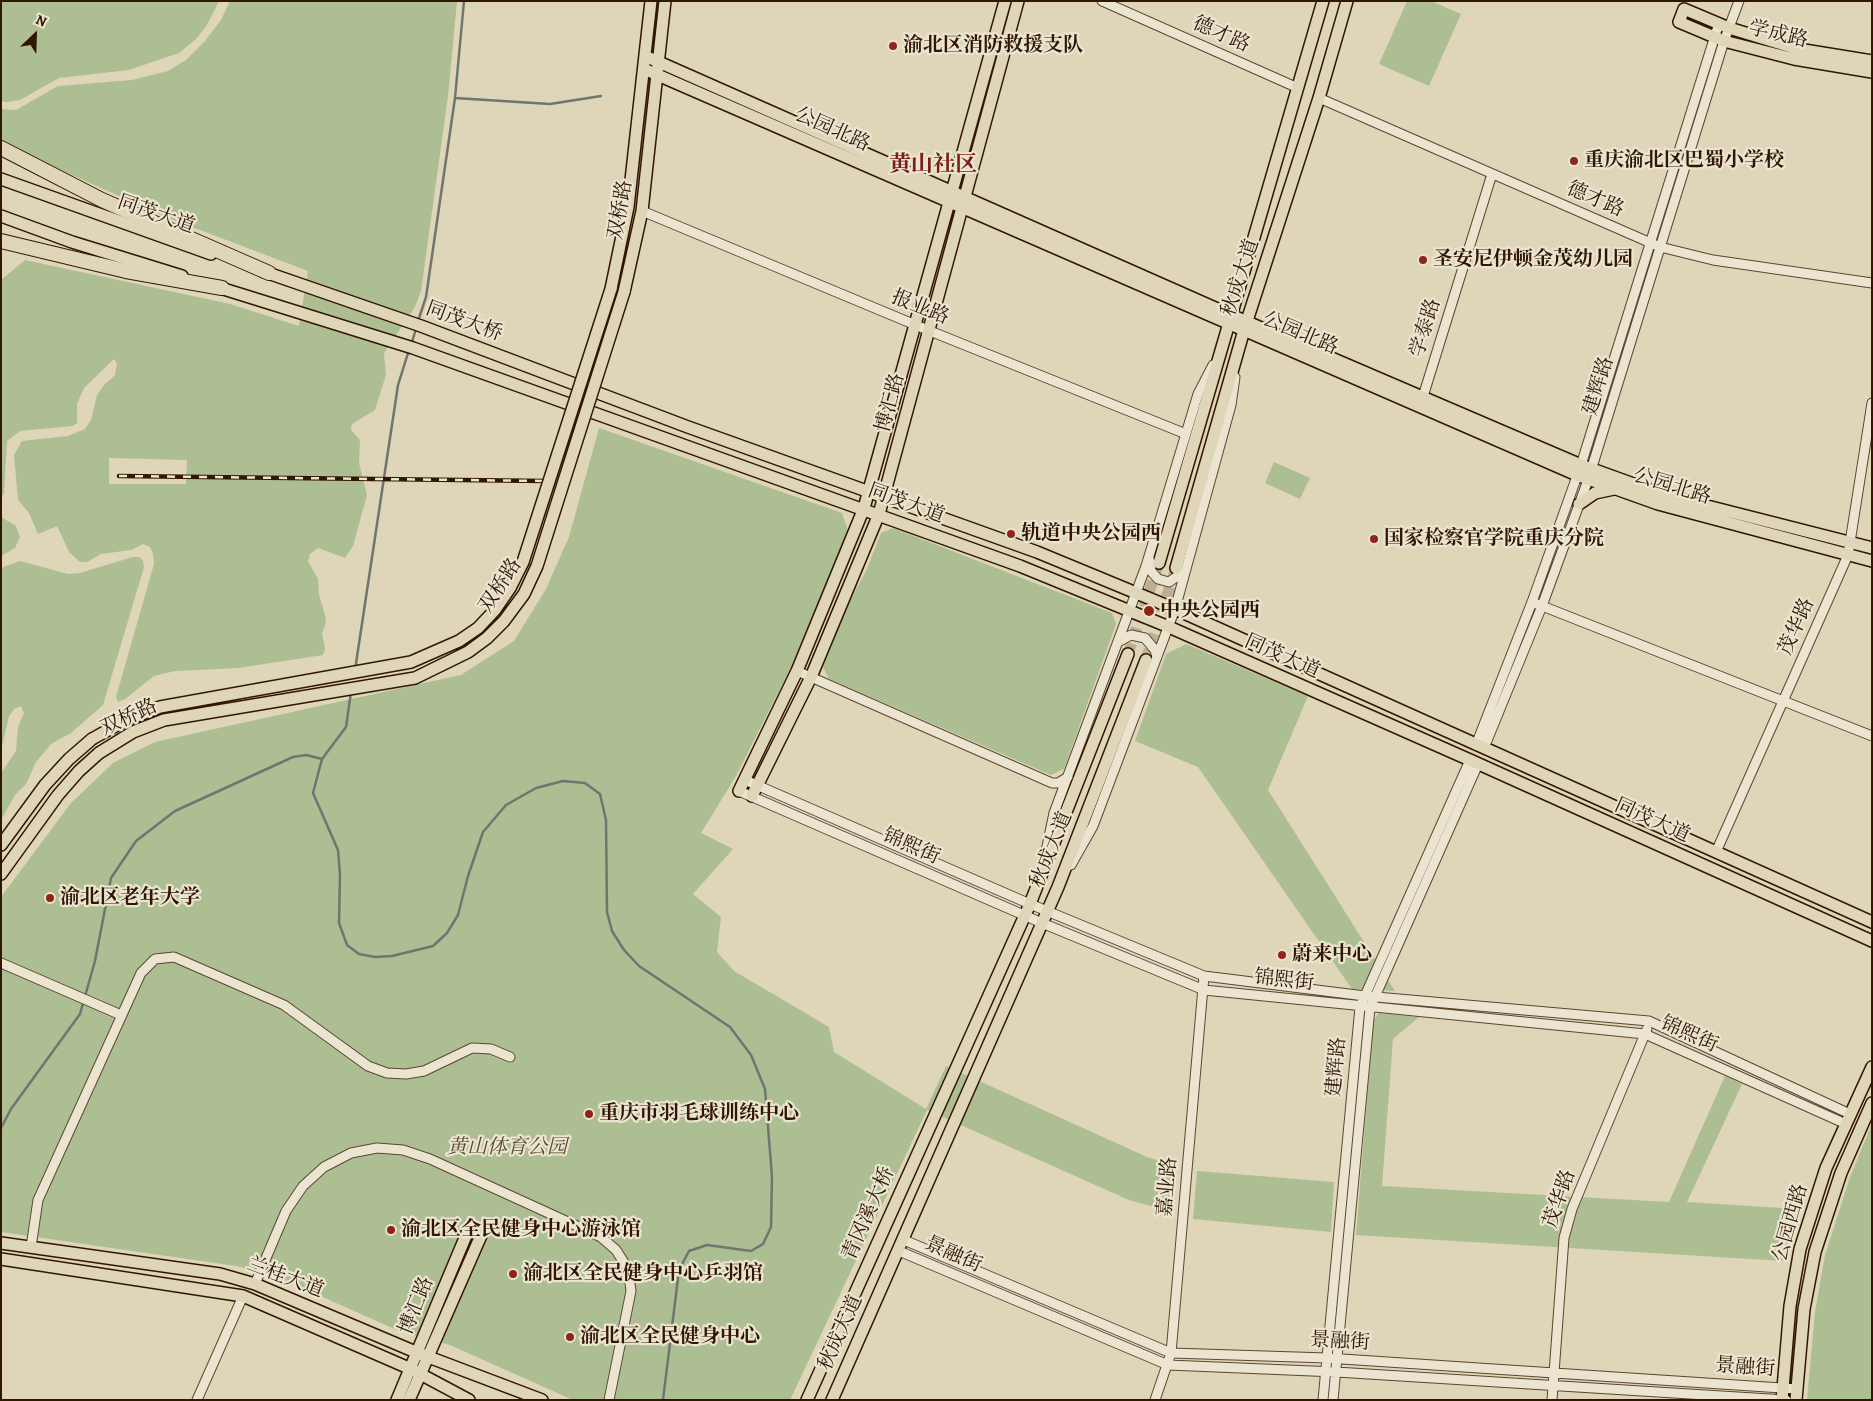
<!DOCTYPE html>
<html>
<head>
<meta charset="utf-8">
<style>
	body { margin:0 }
	#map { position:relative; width:1873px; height:1401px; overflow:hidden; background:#dfd5b8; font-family:Alegreya,serif }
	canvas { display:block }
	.frame { position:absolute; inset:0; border:2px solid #311701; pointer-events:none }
	.north { position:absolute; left:10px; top:10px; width:50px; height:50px; -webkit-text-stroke:4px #eae4d1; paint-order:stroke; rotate:24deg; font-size:14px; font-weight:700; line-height:20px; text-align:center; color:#311701 }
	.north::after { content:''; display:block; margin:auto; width:18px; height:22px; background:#311701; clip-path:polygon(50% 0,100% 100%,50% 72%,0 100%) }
</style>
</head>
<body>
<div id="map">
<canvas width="1873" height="1401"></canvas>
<div class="frame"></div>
<div class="north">N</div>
</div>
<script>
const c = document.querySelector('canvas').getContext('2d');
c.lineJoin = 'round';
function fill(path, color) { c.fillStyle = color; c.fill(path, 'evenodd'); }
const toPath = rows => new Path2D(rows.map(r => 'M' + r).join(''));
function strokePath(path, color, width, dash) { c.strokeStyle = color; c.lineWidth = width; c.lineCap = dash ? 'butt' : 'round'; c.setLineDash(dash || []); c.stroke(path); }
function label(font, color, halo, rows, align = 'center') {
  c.font = font + ' Alegreya,"Noto Serif SC",serif'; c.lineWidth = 4.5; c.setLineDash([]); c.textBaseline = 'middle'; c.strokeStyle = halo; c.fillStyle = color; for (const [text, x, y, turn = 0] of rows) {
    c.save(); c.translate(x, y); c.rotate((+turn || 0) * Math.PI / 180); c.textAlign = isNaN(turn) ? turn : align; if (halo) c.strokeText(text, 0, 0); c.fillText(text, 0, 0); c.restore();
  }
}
const green = toPath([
	[1,1,219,1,207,25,196,39,179,53,129,70,59,78,20,100,7,102,1,101],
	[230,1,457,1,448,96,421,291,415,307,384,353,386,375,375,410,352,424,351,430,360,440,359,463,367,495,353,546,345,558,318,548,310,554,308,561,318,579,319,595,325,615,326,622,322,634,325,648,323,655,238,668,175,671,154,676,125,699,118,702,116,697,154,564,153,554,150,547,143,544,131,550,101,554,87,562,80,562,69,552,57,526,38,534,29,513,18,500,14,455,22,441,68,436,85,429,91,420,97,395,104,385,115,375,117,364,114,359,84,388,77,404,77,423,73,426,20,431,7,441,4,493,1,498,1,280,25,260,230,304,299,326,308,271,171,219,45,163,1,139,1,109,16,110,58,86,132,80,168,71,186,60,205,41,221,20],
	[109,458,187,460,186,484,109,484],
	[1407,1,1431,1,1461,14,1429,86,1379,64],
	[599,428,842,513,848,531,790,669,736,776,701,833,733,849,693,894,721,917,717,952,734,971,829,1027,834,1052,926,1109,946,1066,1147,1157,1175,1166,1169,1211,1129,1200,927,1110,790,1400,573,1400,450,1345,399,1331,271,1274,236,1266,1,1232,1,897,71,803,113,763,155,742,461,675,514,641,546,589,569,537],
	[1274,462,1310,478,1300,499,1265,483],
	[1,517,16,526,20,537,15,548,1,556],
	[893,528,1112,613,1116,624,1064,769,1051,775,829,679,823,667,847,606,866,571,881,533],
	[133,557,139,557,143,561,144,567,103,705,71,733,51,744,36,762,26,784,15,795,1,820,1,773,16,751,18,727,24,713,21,706,14,709,9,716,1,751,1,568,20,561,68,574,80,573],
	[1186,644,1308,696,1268,790,1395,991,1352,989,1198,767,1135,741,1166,654],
	[1379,1013,1419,1017,1393,1039,1382,1186,1669,1202,1725,1076,1742,1084,1687,1202,1798,1209,1784,1261,1356,1235,1373,1021],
	[1872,1124,1872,1400,1807,1400,1815,1312,1825,1255,1850,1177],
	[1197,1171,1334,1182,1331,1232,1193,1219]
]);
const stream = toPath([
	[455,98,550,104,601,96],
	[418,321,426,297,455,98,464,1],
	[411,345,416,329],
	[355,670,398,385,409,350],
	[351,692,346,727,322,759,313,793,338,850,340,875,339,923,347,945,359,954,375,957,392,956,433,946,447,933,458,915,468,876,483,832,506,805,536,788,563,781,585,783,600,794,606,820,607,912,612,931,624,950,639,966,730,1027,751,1055,765,1089,772,1177,771,1227,763,1244,751,1251,707,1245,689,1251,679,1270,663,1400],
	[1,1128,11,1109,80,1014,95,961,111,878,136,841,175,811,293,757,306,755,322,759]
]);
const majorTunnel = toPath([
	[1128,654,1159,563],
	[1146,660,1175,571]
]);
const minor = toPath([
	[1102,1,1298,88],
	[1319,98,1660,247,1713,260,1872,283],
	[642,211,930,331,1186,434],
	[1421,403,1492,174],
	[1149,558,1151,571,1158,579,1169,582,1185,571],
	[1537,604,1872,736],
	[1118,642,1131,635,1145,638,1155,650,1157,657],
	[797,671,1052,783,1058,783,1068,777],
	[1476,745,1532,602,1581,465,1719,23],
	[1484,748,1542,606,1588,480,1724,41,1739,1],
	[745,780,1030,904,1204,976,1365,996,1649,1021,1850,1114],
	[739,791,1042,923,1204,990,1645,1034,1846,1124],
	[1716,852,1848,555,1872,403],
	[1045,856,1054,813,1146,566,1198,394,1213,365],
	[1071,865,1093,826,1175,609,1231,405,1235,377],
	[1,963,121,1015],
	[904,1240,1171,1353,1327,1358,1797,1389],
	[31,1247,38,1200,141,973,155,959,174,957,284,1005,368,1066,387,1073,406,1074,424,1071,472,1048,491,1049,510,1057],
	[899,1251,1168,1365,1336,1372,1786,1400],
	[255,1284,286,1211,303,1186,324,1167,351,1153,377,1148,403,1150,430,1159,601,1237,616,1250,628,1269,631,1291,609,1400],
	[197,1400,243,1296],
	[1155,1400,1171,1353,1204,976],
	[1323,1400,1360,1007,1470,760],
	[1333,1400,1370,1008,1478,764],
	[1552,1400,1564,1238,1572,1209,1647,1029]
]);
const major = toPath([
	[645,56,1231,315,1581,465,1664,495,1872,548],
	[1872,61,1798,49,1729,28,1684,9,1679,22,1724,41,1794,59,1872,72],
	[644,69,1577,475,1658,504,1872,561],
	[1,179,211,254],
	[1,216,72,242,182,276],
	[262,271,421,326,688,427,1037,552,1175,609,1872,922],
	[214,286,413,348,1020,566,1169,627,1470,760,1872,941],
	[611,289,628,207,651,1],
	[624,292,642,211,665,1],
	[1579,504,1595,493,1614,489],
	[1159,563,1323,1],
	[1176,568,1244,330,1319,98,1347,1],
	[739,791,797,671,864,508,1005,1],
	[752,796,811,677,879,514,1018,1],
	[1,845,45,785,69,759,92,739],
	[1,874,58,795,79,771,99,753],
	[1,1243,220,1274,255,1284,418,1353,542,1400],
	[1,1259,243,1296,411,1369,469,1400],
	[397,1400,470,1226],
	[409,1400,483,1231],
	[807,1400,1030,904,1128,654],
	[832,1400,1058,887,1146,660],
	[1782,1400,1790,1306,1800,1249,1826,1168,1872,1067],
	[1796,1400,1804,1309,1815,1252,1841,1173,1872,1103]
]);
const highway = toPath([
	[1,148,102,200,269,273],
	[1,241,126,271,222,288]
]);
const rail = toPath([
	[119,476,546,481]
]);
const majorBridge = toPath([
	[92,739,126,720,160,707,411,662,459,641,478,628,495,610,510,588,523,562,611,289],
	[99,753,133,732,164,720,415,678,468,652,487,638,504,621,524,594,537,566,624,292]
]);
const markers = [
	[893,46,5,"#8f2418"],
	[1574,161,5,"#8f2418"],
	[1423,260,5,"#8f2418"],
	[1011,534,5,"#8f2418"],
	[1374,539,5,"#8f2418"],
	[1149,611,6,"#8f2418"],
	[50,898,5,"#8f2418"],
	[1282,955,5,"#8f2418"],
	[589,1114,5,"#8f2418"],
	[391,1230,5,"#8f2418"],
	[513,1274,5,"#8f2418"],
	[570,1337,5,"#8f2418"]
];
const streetNames = [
	["德才路",1221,35,24],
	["学成路",1778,35,13],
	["公园北路",832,130,24],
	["德才路",1595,200,23],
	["双桥路",621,210,-80],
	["同茂大道",156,215,19],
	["秋成大道",1241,278,-72],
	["报业路",920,308,22],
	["同茂大桥",464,322,20],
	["学泰路",1426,328,-73],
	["公园北路",1300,334,23],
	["建辉路",1599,386,-73],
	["博汇路",891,403,-75],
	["公园北路",1672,487,17],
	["同茂大道",906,504,20],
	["双桥路",501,586,-57],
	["茂华路",1797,627,-66],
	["同茂大道",1282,657,24],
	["双桥路",129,718,-25],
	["同茂大道",1652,821,24],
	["锦熙街",911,847,24],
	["秋成大道",1052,850,-68],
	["锦熙街",1284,981,6],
	["锦熙街",1689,1035,24],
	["建辉路",1337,1067,-85],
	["嘉业路",1168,1187,-85],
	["茂华路",1560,1199,-71],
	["青冈溪大桥",869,1214,-66],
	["公园西路",1791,1223,-74],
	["景融街",953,1255,24],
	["兰桂大道",285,1278,21],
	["博汇路",417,1306,-68],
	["秋成大道",841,1333,-66],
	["景融街",1340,1342,3],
	["景融街",1745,1368,4]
];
const poiNames = [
	["渝北区消防救援支队",903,46],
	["重庆渝北区巴蜀小学校",1584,161],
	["圣安尼伊顿金茂幼儿园",1433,260],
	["轨道中央公园西",1021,534],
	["国家检察官学院重庆分院",1384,539],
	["中央公园西",1160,611],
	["渝北区老年大学",60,898],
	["蔚来中心",1292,955],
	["重庆市羽毛球训练中心",599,1114],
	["渝北区全民健身中心游泳馆",401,1230],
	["渝北区全民健身中心乒羽馆",523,1274],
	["渝北区全民健身中心",580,1337]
];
const parkNames = [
	["黄山体育公园",507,1148]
];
const quarterNames = [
	["黄山社区",933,166]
];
fill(green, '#adbe93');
strokePath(stream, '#6f766f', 2.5);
strokePath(majorTunnel, '#bcaf93', 11, [11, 5.5]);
strokePath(minor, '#5c462f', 11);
strokePath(major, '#311701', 14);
strokePath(highway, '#311701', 16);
strokePath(minor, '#eae4d1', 9);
strokePath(major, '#dfd5b8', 11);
strokePath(highway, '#dfd5b8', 14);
strokePath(rail, '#311701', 4.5);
strokePath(rail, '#eae4d1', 2.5, [8]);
strokePath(majorBridge, '#311701', 14, []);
strokePath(majorBridge, '#dfd5b8', 11);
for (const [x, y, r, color] of markers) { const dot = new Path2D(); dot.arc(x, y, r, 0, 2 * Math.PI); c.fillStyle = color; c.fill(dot); strokePath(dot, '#eae4d1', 2); }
label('20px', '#311701', '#eae4d1', streetNames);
label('bold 20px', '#311701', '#eae4d1', poiNames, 'left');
label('italic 20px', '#56492d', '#eae4d1', parkNames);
label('bold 22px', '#7a1f14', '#eae4d1', quarterNames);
</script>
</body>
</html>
